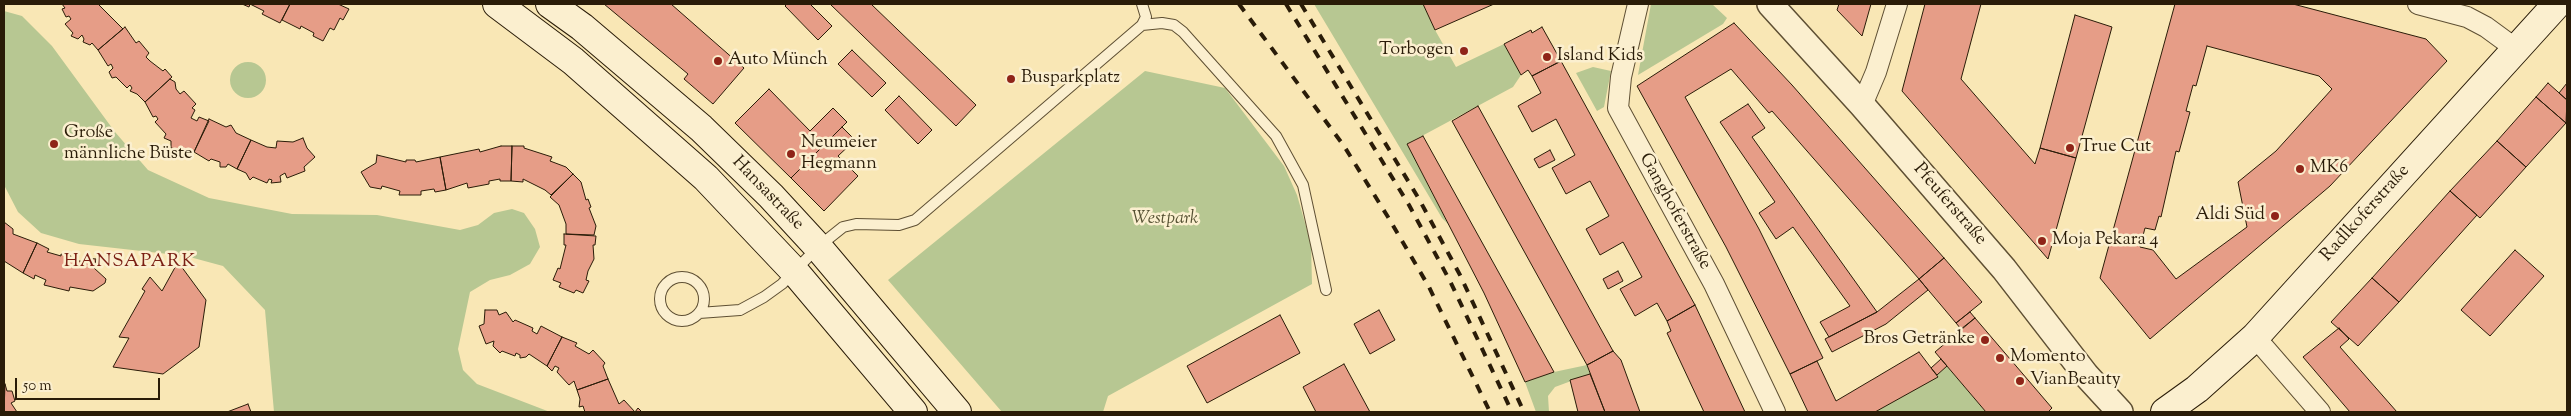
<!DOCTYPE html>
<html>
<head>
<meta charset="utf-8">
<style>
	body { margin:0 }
	#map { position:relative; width:2571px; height:416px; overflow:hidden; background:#f9e7b5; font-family:"Sorts Mill Goudy",serif }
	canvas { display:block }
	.frame { position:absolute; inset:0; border:5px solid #2a1c08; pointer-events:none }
	.scale { position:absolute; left:15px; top:378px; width:145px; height:22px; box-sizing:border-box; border:2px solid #2a1c08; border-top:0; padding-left:6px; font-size:15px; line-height:18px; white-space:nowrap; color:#2a1c08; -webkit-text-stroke:4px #fbefcf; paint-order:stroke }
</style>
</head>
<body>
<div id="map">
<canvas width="2571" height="416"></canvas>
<div class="frame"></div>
<div class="scale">50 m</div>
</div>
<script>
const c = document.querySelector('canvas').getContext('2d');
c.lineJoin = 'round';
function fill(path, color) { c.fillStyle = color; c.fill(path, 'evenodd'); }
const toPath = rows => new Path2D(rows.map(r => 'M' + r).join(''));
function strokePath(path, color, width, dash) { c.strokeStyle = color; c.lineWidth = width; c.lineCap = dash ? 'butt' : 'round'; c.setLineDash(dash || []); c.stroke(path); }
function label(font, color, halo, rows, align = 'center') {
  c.font = font + ' "Sorts Mill Goudy",serif'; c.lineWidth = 5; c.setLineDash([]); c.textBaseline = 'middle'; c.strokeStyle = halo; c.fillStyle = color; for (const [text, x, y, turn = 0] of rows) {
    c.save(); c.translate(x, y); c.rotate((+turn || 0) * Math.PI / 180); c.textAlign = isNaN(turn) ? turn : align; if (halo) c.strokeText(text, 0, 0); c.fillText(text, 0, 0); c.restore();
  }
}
const green = toPath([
	[1314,4,1423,4,1435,30,1456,67,1504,44,1521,75,1513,87,1407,144,1448,224,1442,218],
	[1651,4,1712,4,1727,18,1723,24,1638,75],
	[4,11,22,16,52,46,115,132,148,170,209,198,292,214,377,215,460,230,478,225,494,213,512,209,524,213,535,229,540,247,530,264,510,275,490,280,470,292,458,349,463,370,477,384,550,412,274,412,265,310,223,266,186,256,79,244,41,233,18,212,4,185],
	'230 80a18 18 0 1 1 36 0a18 18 0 1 1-36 0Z',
	[1593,67,1611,71,1604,107,1597,111,1576,73],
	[1145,71,1225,88,1284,166,1297,195,1311,244,1312,284,1108,396,1103,412,1002,412,888,280],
	[1587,365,1590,374,1555,387,1548,396,1549,412,1536,412,1525,382,1554,372],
	[1947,366,1986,412,1875,412,1937,377,1937,375]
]);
const building = toPath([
	[62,4,98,4,123,29,98,50,92,43,90,45,83,42,84,39,82,35,78,39,71,36,73,33,65,24,71,19,69,16,66,17,62,9,65,8,62,4],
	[242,4,290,4,280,23,262,14,264,11,250,4,249,7,242,4],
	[290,4,338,4,349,9,343,20,340,18,334,30,330,28,323,41,313,36,314,33,301,26,300,29,282,20,290,4],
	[604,4,671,4,744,68,713,104,684,79,688,74,604,4],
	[787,4,810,4,832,26,818,40,785,6,787,4],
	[830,4,871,4,976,105,956,126,830,4],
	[1423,4,1494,4,1435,30,1423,4],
	[1839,4,1871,4,1862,36,1837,10,1839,4],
	[1925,4,1981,4,1961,79,2035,164,2040,148,2076,158,2048,259,1902,91,1925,4],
	[2175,4,2293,4,2426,39,2447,61,2330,186,2150,339,2100,278,2175,4],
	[2207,46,2319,76,2332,89,2276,151,2238,182,2247,227,2176,279,2153,250,2140,247,2145,228,2155,230,2159,216,2161,217,2176,151,2179,152,2190,112,2186,111,2193,85,2196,86,2207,46],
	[2075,15,2112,27,2076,158,2040,148,2075,15],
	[1734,23,1792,85,1944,258,1919,279,1772,111,1769,113,1731,69,1685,97,1759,229,1823,358,1790,374,1726,247,1637,86,1734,23],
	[125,27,136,43,139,41,149,53,146,57,150,61,163,71,165,69,172,77,145,102,137,94,130,91,132,88,130,85,127,88,116,77,112,78,109,72,113,68,111,64,108,66,98,50,125,27],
	[1542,27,1561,61,1532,76,1528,70,1521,75,1504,44,1531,30,1532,33,1542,27],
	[852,50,886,83,872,97,838,64,852,50],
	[1561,61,1695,305,1667,321,1657,303,1635,316,1620,289,1642,277,1623,242,1600,255,1586,229,1609,216,1590,181,1566,194,1552,168,1575,155,1556,119,1532,132,1518,106,1541,93,1532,76,1561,61],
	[170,79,175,82,176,89,180,94,184,91,196,104,192,108,195,110,191,118,197,121,199,117,209,121,194,152,171,148,171,141,164,138,166,134,155,122,158,119,156,116,153,117,145,102,170,79],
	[2548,83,2567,100,2566,123,2536,97,2548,83],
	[2567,83,2567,100,2559,93,2567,83],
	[769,89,810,131,833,108,847,122,791,178,735,123,769,89],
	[899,96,932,130,918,144,885,110,899,96],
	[2536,97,2566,123,2526,167,2497,141,2536,97],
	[1748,104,1765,128,1752,137,1877,312,1829,337,1820,322,1850,306,1793,227,1776,239,1759,213,1775,202,1720,122,1748,104],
	[1478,106,1613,351,1587,365,1452,121,1478,106],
	[209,119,226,127,231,125,236,133,251,140,237,169,228,164,226,167,220,167,220,162,211,159,209,161,194,152,209,119],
	[842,127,855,140,838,156,858,176,824,211,791,178,842,127],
	[1423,136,1554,372,1525,382,1484,293,1407,144,1423,136],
	[303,138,307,148,315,157,304,167,305,171,287,178,285,173,280,176,281,182,271,183,272,180,269,179,267,183,253,177,250,180,246,173,237,169,251,140,267,147,276,148,277,141,293,142,303,138],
	[2497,141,2526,167,2480,218,2450,191,2497,141],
	[501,146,512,146,511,181,500,181,500,179,489,181,489,184,468,188,467,183,446,190,440,157,479,149,480,152,501,146],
	[512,146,524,146,524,148,552,157,550,161,566,167,573,174,551,195,545,190,523,179,523,182,511,181,512,146],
	[1550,150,1555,160,1539,168,1534,159,1550,150],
	[377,155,406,162,406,160,415,160,416,162,440,157,446,190,435,192,434,189,421,191,421,195,399,195,400,191,382,186,381,189,370,187,361,172,376,163,377,155],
	[573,174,581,182,586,200,588,199,591,207,589,208,596,226,594,235,566,234,566,224,559,205,550,197,573,174],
	[2450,191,2477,215,2399,302,2372,278,2450,191],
	[4,222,13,229,13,234,37,243,23,273,4,261,4,222],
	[564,234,596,236,595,245,593,245,594,259,588,271,586,280,589,281,583,293,576,290,574,293,559,287,561,283,553,280,558,268,560,269,566,245,564,245,564,234],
	[37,243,49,249,47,252,61,256,61,254,71,256,70,259,84,262,84,258,96,259,94,268,106,279,105,283,93,291,70,287,69,291,44,285,46,280,35,275,34,279,23,273,37,243],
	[2515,250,2544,276,2490,336,2461,310,2515,250],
	[1944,258,1982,302,1956,323,1919,279,1944,258],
	[178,262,206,300,199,347,163,374,113,367,129,338,119,337,145,291,142,289,150,277,162,291,178,262],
	[1618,271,1623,281,1608,289,1603,279,1618,271],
	[2372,278,2399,302,2358,346,2331,322,2372,278],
	[1919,279,1928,290,1886,324,1832,352,1825,339,1877,312,1919,279],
	[1695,305,1711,339,1745,412,1704,412,1667,333,1671,331,1667,321,1695,305],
	[485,310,497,310,499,315,506,312,513,322,515,320,533,328,532,331,537,334,541,326,562,337,547,366,529,354,526,357,520,358,520,355,516,353,515,356,502,351,500,353,493,346,494,341,486,344,479,326,484,324,485,310],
	[1379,310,1395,340,1370,354,1354,324,1379,310],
	[1970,312,1975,318,1961,329,1956,323,1970,312],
	[1280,315,1300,353,1207,403,1187,366,1280,315],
	[1975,318,2052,408,2048,412,1986,412,1935,352,1975,318],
	[2339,328,2349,339,2340,347,2397,412,2350,412,2303,357,2339,328],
	[562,337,577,343,575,346,589,354,593,350,605,363,603,366,608,379,577,390,574,381,569,385,557,372,559,368,555,366,552,371,547,366,562,337],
	[1613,351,1621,360,1640,412,1605,412,1587,365,1613,351],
	[1919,352,1938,377,1875,412,1808,412,1790,374,1817,361,1836,401,1919,352],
	[1941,359,1947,366,1937,375,1931,368,1941,359],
	[1344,364,1370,412,1316,412,1303,387,1344,364],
	[1590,374,1605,412,1578,412,1570,380,1590,374],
	[608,379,619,404,624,400,635,412,638,408,642,412,585,412,583,406,579,407,580,399,577,390,608,379],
	[5,384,7,391,12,391,15,401,11,403,17,412,4,412,5,384],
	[248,404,251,412,227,412,248,404]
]);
const service = toPath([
	[1142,25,1162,23,1174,25,1183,32,1276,136,1303,185,1326,290],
	'660 299a22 22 0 1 1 44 0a22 22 0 1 1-44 0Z',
	[699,313,740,310,764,297,782,284,818,247,843,227,856,224,899,225,915,220,1142,25,1146,17,1142,4]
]);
const minor = toPath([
	[1638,4,1621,77,1618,108,1714,284,1775,412],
	[2418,4,2467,17,2486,27,2516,49],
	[1862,105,1876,72,1897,4],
	[2255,337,2320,412]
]);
const tertiary = toPath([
	[1770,4,1862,105,2004,269,2086,375,2120,412]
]);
const secondary = toPath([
	[497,4,573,61,706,178,795,272,913,412],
	[550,4,582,27,701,128,771,196,818,247,957,412],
	[2165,412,2197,389,2255,337,2557,4]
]);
const rail = toPath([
	[1239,4,1344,146,1388,217,1429,287,1490,412],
	[1286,4,1409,205,1450,281,1512,412],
	[1301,4,1419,199,1460,275,1524,412]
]);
const markers = [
	[1464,51,5,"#8f2418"],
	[1547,57,5,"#8f2418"],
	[718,61,5,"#8f2418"],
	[1011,79,5,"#8f2418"],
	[54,144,5,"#8f2418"],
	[2070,148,5,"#8f2418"],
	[791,154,5,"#8f2418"],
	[2300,169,5,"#8f2418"],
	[2275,216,5,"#8f2418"],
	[2042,241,5,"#8f2418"],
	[1985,340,5,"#8f2418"],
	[2000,358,5,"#8f2418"],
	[2020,381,5,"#8f2418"]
];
const poiNames = [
	["Torbogen",1454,51,"right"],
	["Island Kids",1557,57],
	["Auto Münch",728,61],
	["Busparkplatz",1021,79],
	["Große",64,134],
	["männliche Büste",64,155],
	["Neumeier",801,144],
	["Heg‍mann",801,165],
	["True Cut",2080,148],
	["MK6",2310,169],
	["Aldi Süd",2265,216,"right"],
	["Moja Pekara 4",2052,241],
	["Bros Getränke",1975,340,"right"],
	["Momento",2010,358],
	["VianBeauty",2030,381]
];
const streetNames = [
	["Hansastraße",767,194,46],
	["Pfeuferstraße",1949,205,49],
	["Ganghoferstraße",1674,212,61],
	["Radlkoferstraße",2366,214,-48]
];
const parkNames = [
	["Westpark",1165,220]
];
const neighbourhoodNames = [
	["HANSAPARK",130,263]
];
fill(green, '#b7c792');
fill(building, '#e69d87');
strokePath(building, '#2a1c08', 1);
strokePath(service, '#5e4f33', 12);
strokePath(minor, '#5e4f33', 22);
strokePath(tertiary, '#5e4f33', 28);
strokePath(secondary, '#2a1c08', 30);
strokePath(service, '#fbefcf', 10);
strokePath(minor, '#fbefcf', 20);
strokePath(tertiary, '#fbefcf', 25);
strokePath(secondary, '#fbefcf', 28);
strokePath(rail, '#2a1c08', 4, [9, 9]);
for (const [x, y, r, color] of markers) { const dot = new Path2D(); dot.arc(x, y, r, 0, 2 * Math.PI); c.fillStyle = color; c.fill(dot); strokePath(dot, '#fbefcf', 2); }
label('18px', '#2a1c08', '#fbefcf', poiNames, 'left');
label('18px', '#2a1c08', '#fbefcf', streetNames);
label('italic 18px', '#544f31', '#fbefcf', parkNames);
c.letterSpacing = '1px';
label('19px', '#7a1f14', '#fbefcf', neighbourhoodNames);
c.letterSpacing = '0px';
</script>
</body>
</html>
